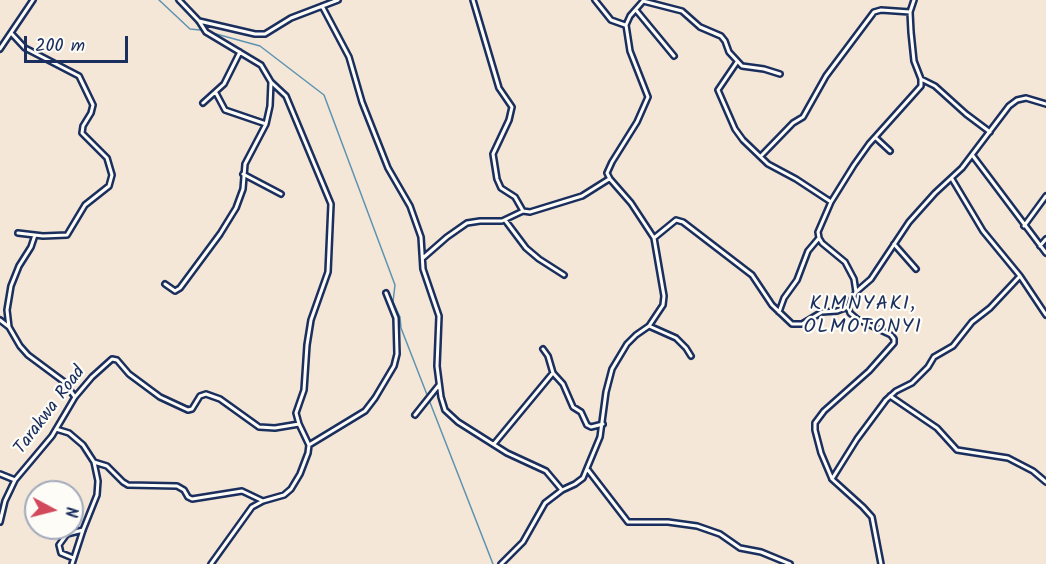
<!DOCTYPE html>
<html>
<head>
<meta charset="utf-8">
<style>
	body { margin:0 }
	#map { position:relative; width:1046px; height:564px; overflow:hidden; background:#f4e7d8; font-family:Kalam,sans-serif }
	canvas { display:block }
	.north { position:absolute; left:24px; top:480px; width:60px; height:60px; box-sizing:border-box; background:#fdfcf7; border:2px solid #a3aaba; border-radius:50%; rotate:97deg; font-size:16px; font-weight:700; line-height:24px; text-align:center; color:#1b2f5e }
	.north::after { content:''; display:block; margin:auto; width:21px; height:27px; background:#d1495b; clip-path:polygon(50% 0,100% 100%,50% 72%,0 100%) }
	.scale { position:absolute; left:24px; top:36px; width:104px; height:27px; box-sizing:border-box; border:3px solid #1b2f5e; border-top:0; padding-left:8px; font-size:18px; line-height:21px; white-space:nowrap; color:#1b2f5e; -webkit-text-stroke:4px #fdfcf7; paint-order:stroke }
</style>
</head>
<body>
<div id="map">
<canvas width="1046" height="564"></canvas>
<div class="north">N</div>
<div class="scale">200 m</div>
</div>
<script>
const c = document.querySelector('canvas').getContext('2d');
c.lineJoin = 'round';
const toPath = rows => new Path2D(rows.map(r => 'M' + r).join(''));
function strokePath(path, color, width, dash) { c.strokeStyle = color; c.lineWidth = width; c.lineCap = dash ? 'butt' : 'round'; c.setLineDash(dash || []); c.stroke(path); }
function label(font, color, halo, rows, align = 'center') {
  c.font = font + ' Kalam,sans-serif'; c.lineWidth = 4.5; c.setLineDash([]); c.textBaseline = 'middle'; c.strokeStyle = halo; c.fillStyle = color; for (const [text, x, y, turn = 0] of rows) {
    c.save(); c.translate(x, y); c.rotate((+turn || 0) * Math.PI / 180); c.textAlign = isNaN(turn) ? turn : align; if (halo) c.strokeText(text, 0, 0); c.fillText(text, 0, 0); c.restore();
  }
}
const stream = toPath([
	[159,0,190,29,200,30],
	[209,32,260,46,324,95,395,285,393,302,400,317,401,328,493,564]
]);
const minor = toPath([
	[179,0,199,21,206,32,261,65,271,82,286,96,331,204,328,272,311,320,307,345,304,390,296,413,299,424,309,445,308,453,300,474,291,489,284,495,263,501,252,507,211,564],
	[473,0,499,88,512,107,509,120,493,154,497,179,501,188,515,197,523,211,530,212,582,196,609,179],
	[595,0,611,20,625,25],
	[643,1,682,11,700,27,721,36,725,41,729,52,742,66,764,69,780,74],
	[322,6,349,57,362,102,388,168,410,206,421,237,423,269,439,316,437,366,441,397,445,410,458,422,507,453,546,471,562,490],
	[636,10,674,56],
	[199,21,255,34,265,34,291,18,338,0],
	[11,33,25,48,79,76,93,105,91,113,83,126,82,133,107,158,112,175,109,186,85,205,67,235,43,236,18,233],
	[0,49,33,0],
	[737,62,718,90,735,129,743,140,768,164,796,179,831,202],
	[921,79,935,86,966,114,990,132],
	[216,93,225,110,266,124],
	[203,103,224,84,240,52],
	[876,138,890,151],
	[761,156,793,123,803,117,826,76,874,12,881,10,910,12],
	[973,156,1046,253],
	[243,174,281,194],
	[952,179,983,231,1020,276,1046,315],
	[505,220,526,248,539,259,564,275],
	[1024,226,1046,196],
	[35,235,31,247,19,266,11,286,7,310,9,327,20,346,28,355,63,381,75,397],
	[654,238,676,220,683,222,752,275,772,305,792,324,802,324,822,312,837,311,848,307],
	[894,244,916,269],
	[1040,246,1046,239],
	[423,258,447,237,467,223,480,221,502,221,523,211],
	[165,284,175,291,180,288,220,234,236,208,243,189,245,164,266,124,270,106,271,82],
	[856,292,871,279,909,222,935,193,962,168,1009,106,1017,100,1026,98,1046,104],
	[779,312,784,298,797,280,808,251,819,238],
	[0,320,9,327],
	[649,326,676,338,686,348,691,356],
	[543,349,548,356,553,373,563,384,573,407,581,412,587,425,591,427,603,424],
	[890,396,937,428,957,450,1008,458,1033,471,1046,482],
	[415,415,439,385],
	[56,429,69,433,83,445,94,462,98,481,97,495,83,530,72,564],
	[494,444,552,374],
	[309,445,365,411,375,398,394,366,397,354,396,318,386,293],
	[94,462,107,466,123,482,128,485,177,486,184,490,188,497,192,499,242,491,263,501],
	[588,470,628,522,668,522,697,526,720,534,740,548,761,552,790,564],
	[0,474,15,480],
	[832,479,857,439,886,400,896,391,912,383,928,367,934,357,953,346,972,322,990,308,1020,276],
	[0,522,5,501,15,480,52,436,75,397,92,377,112,359,117,360,129,374,160,397,188,410,192,409,200,396,206,394,220,399,259,427,275,428,299,424],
	[73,558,61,553,59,545,67,534,83,530],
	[501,564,523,542,545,503,562,490,575,484,583,478,600,437,606,392,612,369,627,344,636,335,649,326,663,305,664,296,654,238,631,203,610,179,607,173,612,162,637,122,648,97,630,51,626,25,630,16,644,0],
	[881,564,872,517,863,507,832,479,821,453,815,430,815,423,824,411,869,371,894,343,894,339,891,335,857,319,850,313,848,306,856,292,854,279,845,262,822,243,819,238,818,232,831,202,854,165,869,144,921,86,921,79,914,61,911,32,910,12,914,0]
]);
const streetNames = [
	["Tarakwa Road",51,411,-53]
];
const neighbourhoodNames = [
	["KIMNYAKI,",863,306],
	["OLMOTONYI",863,329]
];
strokePath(stream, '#5d93b1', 1.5);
strokePath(minor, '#1b2f5e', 8);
strokePath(minor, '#fdfcf7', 3);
label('18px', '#1b2f5e', '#fdfcf7', streetNames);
c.letterSpacing = '1.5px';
label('20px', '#1b2f5e', '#fdfcf7', neighbourhoodNames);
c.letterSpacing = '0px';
</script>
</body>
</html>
